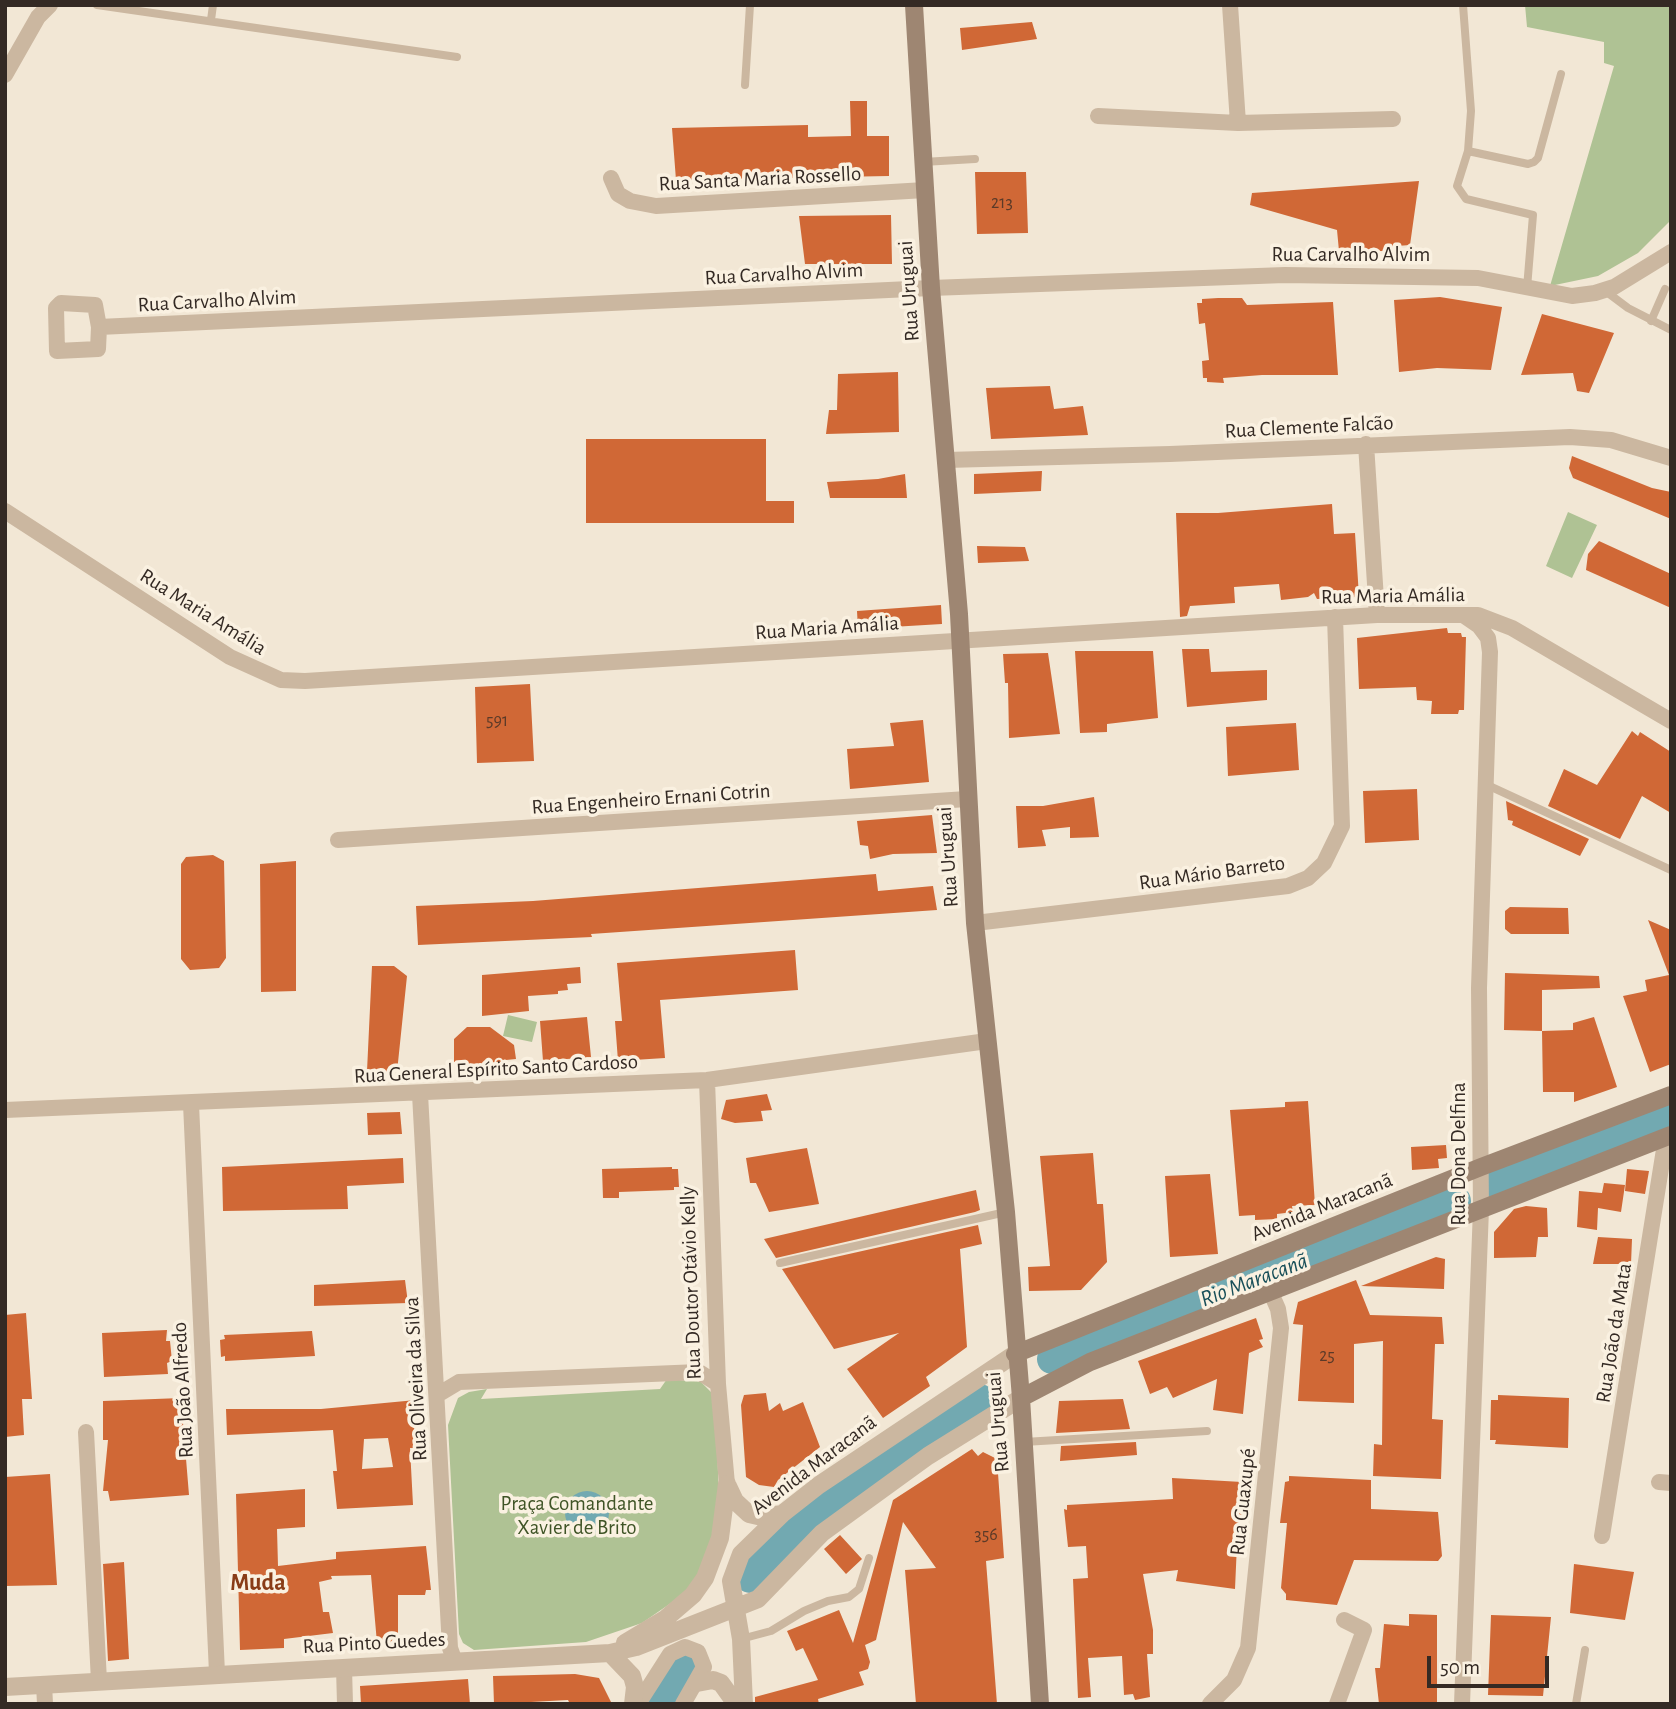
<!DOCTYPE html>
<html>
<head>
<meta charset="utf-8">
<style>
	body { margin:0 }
	#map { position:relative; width:1676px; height:1709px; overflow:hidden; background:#f2e7d5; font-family:"Alegreya Sans",sans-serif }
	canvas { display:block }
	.frame { position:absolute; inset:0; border:7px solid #342a24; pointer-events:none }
	.scale { position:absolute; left:1427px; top:1656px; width:122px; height:32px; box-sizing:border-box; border:4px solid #342a24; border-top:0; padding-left:9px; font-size:21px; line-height:24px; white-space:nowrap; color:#342a24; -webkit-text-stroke:5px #faf1e1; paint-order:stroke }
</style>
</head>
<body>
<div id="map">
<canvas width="1676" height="1709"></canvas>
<div class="frame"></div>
<div class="scale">50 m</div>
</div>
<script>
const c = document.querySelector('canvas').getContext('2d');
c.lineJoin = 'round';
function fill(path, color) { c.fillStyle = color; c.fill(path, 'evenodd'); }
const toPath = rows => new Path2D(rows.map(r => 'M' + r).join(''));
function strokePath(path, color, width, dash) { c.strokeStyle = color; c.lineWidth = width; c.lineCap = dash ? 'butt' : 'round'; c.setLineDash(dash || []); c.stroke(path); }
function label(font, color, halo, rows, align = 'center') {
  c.font = font + ' "Alegreya Sans",sans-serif'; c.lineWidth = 7; c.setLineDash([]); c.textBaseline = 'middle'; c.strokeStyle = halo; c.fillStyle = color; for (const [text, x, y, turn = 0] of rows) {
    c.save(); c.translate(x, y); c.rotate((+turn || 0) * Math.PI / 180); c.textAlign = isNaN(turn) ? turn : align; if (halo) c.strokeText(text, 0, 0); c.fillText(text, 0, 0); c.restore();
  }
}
const green = toPath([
	[1525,5,1671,5,1671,220,1638,253,1598,276,1550,286,1614,66,1604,63,1604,42,1527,27],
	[1568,512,1597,525,1572,578,1546,566],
	[508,1015,537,1022,532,1042,503,1036],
	[667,1379,701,1382,712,1393,716,1415,719,1500,714,1532,704,1563,687,1592,642,1623,586,1642,474,1650,463,1643,459,1634,448,1425,458,1398,469,1392,487,1389,481,1399,660,1389]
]);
const water = toPath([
	'565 1513a22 22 0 1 1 44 0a22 22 0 1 1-44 0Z'
]);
const river = toPath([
	[1495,1184,1671,1115],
	[1052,1359,1110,1333,1456,1201],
	[750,1578,804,1524,939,1424,980,1399],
	[659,1704,688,1661]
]);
const building = toPath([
	[1032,22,1037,39,962,50,960,28],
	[850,101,867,101,867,136,889,136,889,176,676,180,672,128,808,125,808,137,851,136],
	[975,172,1026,172,1028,233,977,234],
	[1419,181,1410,245,1397,246,1397,251,1339,251,1337,230,1250,205,1252,193],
	[891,215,892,264,805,264,799,216],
	[1440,297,1502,307,1491,370,1437,368,1399,372,1394,300],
	[1218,298,1242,298,1247,305,1333,302,1338,375,1262,375,1223,378,1224,383,1207,382,1207,378,1203,378,1202,361,1209,360,1205,323,1199,324,1197,303,1202,303,1202,299],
	[1542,314,1614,333,1589,393,1577,391,1573,373,1521,375],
	[898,372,899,432,826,434,829,410,837,410,838,374],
	[1050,386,1054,409,1083,406,1088,435,991,439,986,388],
	[586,439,766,439,766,501,794,501,794,523,586,523],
	[1572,456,1652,488,1671,492,1671,519,1573,478,1569,468],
	[1042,471,1041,491,974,494,974,474],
	[905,474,907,498,830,498,827,482,878,479],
	[1332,504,1334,534,1355,533,1359,597,1317,599,1314,593,1308,597,1281,600,1279,584,1234,587,1235,603,1190,606,1187,616,1180,617,1176,513,1218,513],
	[1599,541,1671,574,1671,608,1586,570,1588,554],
	[977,546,1025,547,1029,561,978,563],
	[941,605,942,624,858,629,857,611],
	[1447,628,1448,633,1461,633,1462,637,1466,637,1464,710,1459,710,1458,714,1431,714,1432,701,1417,700,1416,687,1359,689,1357,638],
	[1182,649,1209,649,1211,672,1267,670,1267,700,1187,707],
	[1075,651,1153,651,1158,718,1107,724,1107,732,1080,733],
	[1048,653,1060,734,1009,738,1008,683,1005,683,1003,654],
	[530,684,534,761,477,763,475,687],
	[923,720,929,782,850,789,847,749,894,746,890,723],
	[1296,723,1299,770,1228,776,1226,727],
	[1632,731,1638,736,1640,732,1671,752,1671,813,1642,796,1620,839,1548,806,1564,769,1597,785],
	[1417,789,1419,840,1365,843,1363,791],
	[1094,797,1099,837,1070,838,1070,827,1042,830,1046,846,1018,848,1016,806,1043,806],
	[1506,801,1589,839,1580,856,1512,825,1513,821,1508,820],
	[932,815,937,853,893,854,870,859,868,846,860,845,857,821],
	[213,855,224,861,226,958,219,968,190,970,181,959,181,864,186,857],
	[296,861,296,991,261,992,260,864],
	[876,874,878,891,933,886,937,910,591,934,592,937,418,945,416,906,533,901],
	[1510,907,1568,908,1569,934,1511,934,1505,929,1505,911],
	[1648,920,1671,930,1671,1064,1650,1072,1623,996,1647,991,1645,980,1669,975],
	[795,950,798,990,660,1000,665,1058,618,1061,615,1021,622,1021,617,963],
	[372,966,394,966,407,976,397,1072,367,1071],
	[580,967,581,983,567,984,568,990,558,991,558,994,528,996,529,1011,482,1016,482,975],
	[1505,973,1599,976,1600,988,1542,990,1542,1031,1504,1030],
	[587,1017,591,1057,543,1061,540,1021],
	[1594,1017,1617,1087,1574,1102,1574,1092,1543,1092,1542,1031,1573,1030,1573,1023],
	[467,1027,490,1027,514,1045,516,1059,506,1060,501,1066,468,1068,461,1062,454,1062,454,1039],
	[767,1094,772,1110,761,1111,763,1121,735,1123,721,1119,726,1100],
	[1308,1101,1315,1205,1292,1206,1293,1212,1277,1214,1277,1219,1255,1220,1255,1215,1239,1216,1230,1110,1285,1107,1285,1102],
	[400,1112,402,1134,368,1135,367,1113],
	[1446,1145,1447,1158,1438,1159,1439,1168,1412,1170,1411,1147],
	[807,1148,819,1204,769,1212,756,1183,750,1183,746,1158],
	[1093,1153,1097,1204,1103,1204,1107,1262,1081,1290,1029,1291,1028,1267,1050,1266,1040,1156],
	[403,1158,404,1183,347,1186,348,1209,223,1211,222,1167],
	[672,1167,672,1169,678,1169,679,1187,674,1187,674,1190,619,1192,619,1198,603,1198,602,1169],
	[1627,1169,1649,1171,1645,1194,1625,1191],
	[1210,1174,1218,1254,1170,1257,1165,1176],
	[1604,1183,1625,1185,1621,1212,1598,1208,1597,1230,1577,1227,1579,1191,1602,1193],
	[976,1190,980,1210,975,1212,776,1258,764,1239],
	[1526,1206,1547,1208,1548,1237,1538,1237,1536,1257,1494,1258,1494,1232,1514,1209],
	[978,1225,982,1244,960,1249,967,1347,926,1377,930,1386,883,1418,847,1369,899,1333,834,1349,782,1269],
	[1598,1237,1632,1239,1631,1264,1593,1264],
	[1436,1257,1445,1259,1444,1289,1361,1286],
	[405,1280,408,1303,314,1306,314,1285],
	[1356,1280,1370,1315,1442,1317,1444,1344,1435,1344,1432,1419,1443,1420,1441,1479,1373,1476,1374,1444,1382,1445,1383,1341,1354,1344,1354,1403,1298,1401,1303,1325,1293,1324,1298,1302],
	[26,1313,32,1399,22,1399,24,1435,5,1437,5,1315],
	[1256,1318,1263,1339,1259,1340,1263,1347,1249,1353,1243,1414,1213,1410,1217,1379,1173,1398,1167,1387,1150,1394,1138,1361],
	[167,1330,166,1341,170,1341,172,1361,167,1363,168,1374,104,1377,102,1333],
	[312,1331,315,1356,225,1361,225,1356,221,1357,220,1340,225,1339,224,1335],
	[766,1393,769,1411,780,1403,783,1411,803,1402,820,1447,778,1480,774,1487,759,1485,746,1477,741,1405,744,1395],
	[1498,1395,1569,1398,1568,1448,1495,1444,1496,1440,1490,1440,1491,1400,1498,1400],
	[181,1398,189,1495,110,1501,108,1491,103,1491,108,1440,103,1440,103,1401],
	[1123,1399,1130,1429,1056,1433,1059,1401],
	[416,1400,413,1448,410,1448,413,1505,337,1509,333,1471,337,1471,333,1430,227,1435,226,1409,321,1409],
	[388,1438,393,1467,362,1469,364,1439],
	[1136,1442,1137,1455,1060,1461,1061,1446],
	[972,1449,978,1456,983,1452,997,1459,1004,1558,986,1561,997,1704,916,1704,905,1570,936,1568,903,1522,876,1640,865,1645,870,1662,868,1669,859,1672,864,1685,818,1699,819,1704,755,1704,755,1697,818,1680,803,1648,796,1651,787,1631,839,1610,853,1643,893,1500],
	[50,1474,57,1585,5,1586,5,1477],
	[1289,1476,1371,1480,1371,1509,1438,1512,1442,1556,1438,1561,1354,1560,1337,1605,1286,1600,1286,1594,1281,1588,1287,1523,1280,1523,1285,1482,1289,1481],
	[1172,1478,1242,1482,1247,1487,1240,1544,1237,1544,1235,1589,1176,1581,1178,1570,1143,1574,1153,1630,1153,1654,1147,1654,1150,1697,1135,1700,1133,1694,1124,1695,1122,1656,1088,1658,1091,1697,1078,1698,1073,1579,1088,1578,1086,1546,1068,1547,1064,1509,1067,1510,1067,1505,1173,1499],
	[305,1489,305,1527,277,1529,278,1566,336,1559,336,1552,426,1546,431,1590,426,1590,425,1595,398,1595,398,1642,377,1643,371,1575,331,1576,332,1579,319,1582,323,1612,329,1612,333,1633,284,1639,284,1648,240,1650,236,1494],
	[840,1535,862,1559,846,1574,824,1549],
	[124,1562,129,1659,108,1661,103,1564],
	[1574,1564,1634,1572,1625,1620,1570,1613],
	[1409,1614,1437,1615,1437,1702,1379,1704,1375,1668,1380,1668,1384,1624,1409,1626],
	[1491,1615,1551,1617,1543,1696,1488,1695],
	[575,1674,599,1678,612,1704,570,1704,568,1700,494,1704,493,1676],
	[468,1679,470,1704,361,1704,360,1686]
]);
const service = toPath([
	[97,5,457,57],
	[1463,5,1471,111,1468,151,1457,186,1466,199,1533,215,1527,288],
	[211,20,213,5],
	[745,85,750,5],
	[1468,151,1528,164,1534,162,1538,158,1561,74],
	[923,162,975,159],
	[1604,290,1628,308,1671,330],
	[1651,321,1665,289],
	[1485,784,1671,870],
	[780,1263,1006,1212],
	[1024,1442,1207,1431],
	[741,1639,771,1631,804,1611,828,1601,849,1597,859,1589,869,1558],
	[1576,1704,1585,1650]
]);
const minor = toPath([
	[1230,5,1238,123],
	[5,75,38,17,50,5],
	[1098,116,1238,123,1393,119],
	[611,178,618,194,630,201,656,206,925,190],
	[99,327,98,349,57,351,56,308,61,303,95,305,99,327,931,288,1285,275,1478,278,1572,296,1595,293,1614,287,1671,252],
	[1366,444,1377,615],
	[946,460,1170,454,1570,437,1611,440,1671,458],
	[5,511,230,657,281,680,305,681,1377,615,1478,615,1512,628,1671,721],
	[338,840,967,799],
	[975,923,1288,886,1308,878,1324,863,1342,826,1335,617],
	[707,1080,718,1384,727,1484],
	[420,1094,450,1648,455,1662],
	[191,1104,217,1673],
	[5,1110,707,1080,987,1041],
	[439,1394,459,1382,699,1372,718,1384],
	[86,1432,99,1681],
	[1659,1482,1671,1483],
	[1602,1536,1666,1137],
	[344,1668,345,1704],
	[44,1684,45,1704],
	[638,1704,670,1654,685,1647,698,1652,704,1667,683,1704],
	[1210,1704,1234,1680,1248,1648,1281,1328,1278,1309,1271,1293],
	[1337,1704,1364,1630,1344,1620],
	[1462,1704,1481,1209,1479,988,1490,652,1488,638,1479,626,1463,615]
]);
const tertiary = toPath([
	[727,1484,735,1501,749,1514,762,1517,782,1514],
	[625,1643,665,1619,693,1595,705,1578,720,1538,727,1484],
	[610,1653,632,1676,635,1687,633,1704],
	[697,1683,713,1680,721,1683,736,1704],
	[5,1687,610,1653,636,1647,758,1599,822,1533,928,1456,1021,1398],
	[744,1704,741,1639,731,1581,741,1554,782,1514,819,1485,1015,1354]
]);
const secondary = toPath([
	[914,5,931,288,959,614,975,923,1006,1212,1021,1398,1040,1704],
	[1015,1354,1481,1167,1671,1095],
	[1021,1398,1090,1362,1671,1135]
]);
const numberNames = [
	["213",1002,203],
	["591",497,721],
	["25",1327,1356],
	["356",986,1535]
];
const streetNames = [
	["Rua Santa Maria Rossello",760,179,-3],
	["Rua Carvalho Alvim",1351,255],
	["Rua Carvalho Alvim",784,274,-3],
	["Rua Uruguai",909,291,-94],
	["Rua Carvalho Alvim",217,301,-3],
	["Rua Clemente Falcão",1309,427,-3],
	["Rua Maria Amália",1393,596,-1],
	["Rua Maria Amália",203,612,32],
	["Rua Maria Amália",827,628,-4],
	["Rua Engenheiro Ernani Cotrin",651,799,-4],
	["Rua Uruguai",948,857,-94],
	["Rua Mário Barreto",1212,873,-8],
	["Rua General Espírito Santo Cardoso",496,1069,-3],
	["Rua Dona Delfina",1459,1154,-90],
	["Avenida Maracanã",1322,1207,-22],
	["Rua Doutor Otávio Kelly",691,1283,-92],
	["Rua João da Mata",1614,1333,-81],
	["Rua Oliveira da Silva",416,1379,-93],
	["Rua João Alfredo",183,1390,-93],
	["Rua Uruguai",998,1422,-95],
	["Avenida Maracanã",814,1465,-37],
	["Rua Guaxupé",1243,1502,-84],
	["Rua Pinto Guedes",374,1643,-3]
];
const parkNames = [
	["Praça Comandante",577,1504],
	["Xavier de Brito",577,1528]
];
const waterNames = [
	["Rio Maracanã",1254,1280,-21]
];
const quarterNames = [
	["Muda",258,1583]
];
fill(green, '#afc294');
fill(water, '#72a9b1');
strokePath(river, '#72a9b1', 30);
fill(building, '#d06836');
strokePath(service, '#cbb7a0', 8);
strokePath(minor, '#cbb7a0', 16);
strokePath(tertiary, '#cbb7a0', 18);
strokePath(secondary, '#9e8672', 18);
label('18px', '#5b3a28', null, numberNames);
label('21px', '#342a24', '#faf1e1', streetNames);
label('21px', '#3f5426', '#faf1e1', parkNames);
label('italic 23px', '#174e58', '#faf1e1', waterNames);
label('bold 24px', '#893c17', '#faf1e1', quarterNames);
</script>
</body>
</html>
